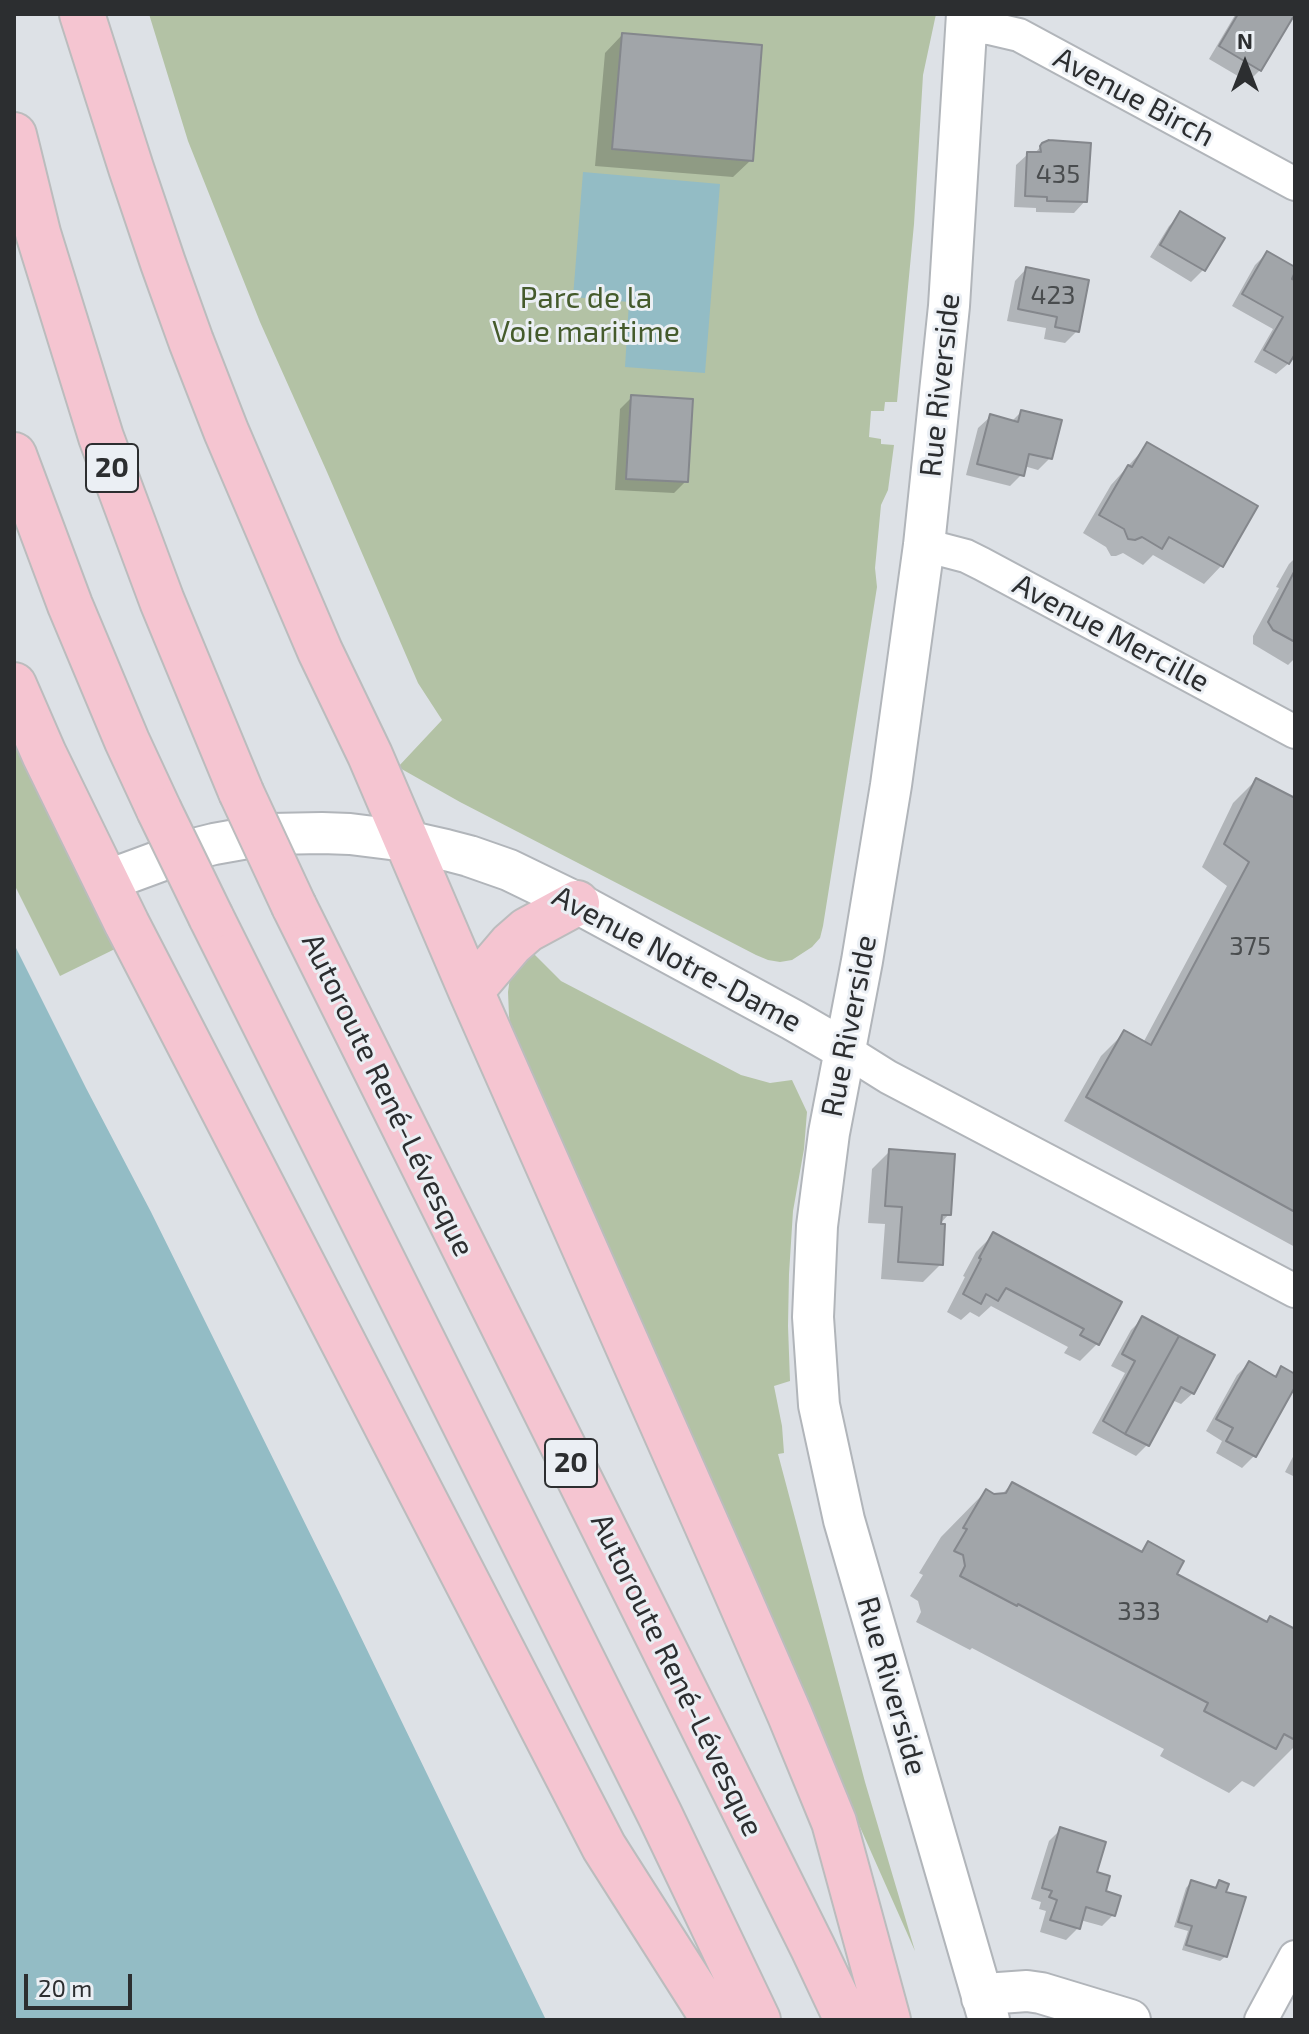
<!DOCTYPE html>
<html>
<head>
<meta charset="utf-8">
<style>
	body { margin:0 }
	#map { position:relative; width:1309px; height:2034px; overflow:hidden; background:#dde1e6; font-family:"Exo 2",sans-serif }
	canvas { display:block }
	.frame { position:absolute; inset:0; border:16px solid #2c2e30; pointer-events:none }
	.north { position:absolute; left:1205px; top:24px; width:80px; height:80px; -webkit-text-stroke:6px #ebeff4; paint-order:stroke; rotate:0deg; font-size:22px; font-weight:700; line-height:32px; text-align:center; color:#2c2e30 }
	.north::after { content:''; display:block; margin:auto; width:28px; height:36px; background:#2c2e30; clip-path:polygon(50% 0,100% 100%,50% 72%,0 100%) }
	.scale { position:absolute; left:24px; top:1974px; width:108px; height:36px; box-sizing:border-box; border:4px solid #2c2e30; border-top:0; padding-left:10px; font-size:24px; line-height:28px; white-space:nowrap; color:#2c2e30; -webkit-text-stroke:6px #ebeff4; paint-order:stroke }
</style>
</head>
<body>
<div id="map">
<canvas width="1309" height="2034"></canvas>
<div class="frame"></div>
<div class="north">N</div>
<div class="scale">20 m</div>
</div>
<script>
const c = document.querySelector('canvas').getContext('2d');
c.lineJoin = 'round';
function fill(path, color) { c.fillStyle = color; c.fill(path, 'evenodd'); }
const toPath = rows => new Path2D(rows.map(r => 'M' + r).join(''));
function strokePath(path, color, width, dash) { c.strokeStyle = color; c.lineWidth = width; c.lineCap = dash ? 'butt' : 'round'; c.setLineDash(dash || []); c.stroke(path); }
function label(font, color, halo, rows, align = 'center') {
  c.font = font + ' "Exo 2",sans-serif'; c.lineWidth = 6; c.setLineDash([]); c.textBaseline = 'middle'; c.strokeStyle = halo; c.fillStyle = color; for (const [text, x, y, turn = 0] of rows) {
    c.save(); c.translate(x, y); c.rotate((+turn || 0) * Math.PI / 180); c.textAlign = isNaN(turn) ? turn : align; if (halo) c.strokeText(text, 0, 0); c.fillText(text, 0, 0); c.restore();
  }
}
const green = toPath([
	[149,14,936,14,923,75,914,224,897,402,885,402,884,411,871,411,869,437,881,439,881,444,894,445,888,490,881,505,875,568,877,587,823,926,820,938,812,947,792,960,780,962,768,960,756,955,460,802,398,767,442,720,418,683,327,472,260,322,188,141],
	[14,724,119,947,60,976,14,884],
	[534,954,561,981,741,1075,770,1083,792,1080,807,1112,804,1149,793,1211,789,1274,788,1326,790,1381,774,1386,782,1426,784,1453,778,1454,865,1782,915,1951,514,1047,509,1016,508,992,511,970]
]);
const water = toPath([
	[583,172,720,184,705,373,625,367,629,302,573,297],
	[14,944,86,1088,151,1212,340,1594,546,2020,14,2020]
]);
const shadow = toPath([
	[1233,14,1293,14,1260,70,1248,82,1209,59,1235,15],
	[622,35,751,160,733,177,595,166,605,53],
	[1043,144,1085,201,1074,213,1036,212,1036,208,1014,207,1016,165,1028,154,1034,154],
	[1181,214,1222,239,1203,270,1191,282,1150,257,1169,226],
	[1267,253,1289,279,1295,283,1295,358,1276,374,1254,362,1273,329,1232,306,1255,265],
	[1026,269,1077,331,1065,343,1044,339,1046,328,1007,321,1015,281],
	[632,397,686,481,674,493,615,490,620,409],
	[1021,412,1050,458,1038,470,1024,466,1022,474,1010,486,966,475,978,428,990,417,1011,422],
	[1148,444,1256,506,1221,566,1204,584,1153,555,1143,565,1123,553,1116,556,1111,556,1106,547,1083,533,1111,485],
	[1295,558,1295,658,1288,665,1253,644,1253,636,1279,588,1276,587,1289,564],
	[1256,780,1295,800,1295,1247,1064,1121,1101,1056,1124,1033,1143,1043,1227,886,1202,867,1233,803],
	[890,1151,949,1214,938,1226,941,1264,923,1282,881,1279,885,1224,868,1223,872,1169],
	[993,1235,1119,1302,1097,1344,1080,1361,1064,1353,1068,1347,991,1306,979,1317,970,1312,961,1320,947,1312,965,1277,963,1276,976,1252],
	[1142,1319,1193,1393,1181,1404,1172,1400,1147,1445,1136,1456,1092,1433,1125,1373,1111,1366,1131,1330],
	[1249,1363,1273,1377,1282,1369,1295,1376,1295,1383,1254,1456,1242,1468,1216,1453,1222,1441,1206,1431,1237,1375],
	[1295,1453,1295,1477,1285,1472],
	[1012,1484,1139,1553,1148,1544,1174,1574,1266,1623,1295,1632,1295,1746,1254,1787,1242,1781,1229,1793,1160,1756,1164,1749,972,1648,970,1650,916,1622,921,1612,918,1601,910,1596,923,1575,919,1573,941,1537,986,1491,994,1496,1001,1495],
	[1060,1830,1095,1873,1114,1914,1102,1926,1080,1920,1078,1928,1066,1940,1040,1932,1046,1911,1039,1909,1041,1902,1031,1899,1049,1841],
	[1191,1882,1213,1889,1219,1882,1224,1893,1226,1956,1220,1961,1182,1950,1188,1931,1174,1927,1186,1888]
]);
const building = toPath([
	[1238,14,1295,14,1261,71,1219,46,1238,14],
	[622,33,762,45,753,161,612,149,622,33],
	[1049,140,1091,143,1087,202,1047,201,1047,197,1025,196,1027,152,1041,152,1040,146,1042,143,1049,140],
	[1180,211,1225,238,1205,271,1160,245,1180,211],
	[1267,251,1295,267,1295,272,1292,279,1295,280,1295,354,1289,364,1264,350,1283,317,1242,294,1267,251],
	[1026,267,1089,280,1079,332,1055,327,1057,317,1018,309,1026,267],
	[631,395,693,399,688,482,626,479,631,395],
	[1021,410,1062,420,1052,459,1029,454,1024,476,977,464,990,414,1018,422,1021,410],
	[1147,442,1258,506,1223,567,1169,537,1162,549,1142,537,1135,540,1128,539,1124,529,1099,515,1128,465,1132,467,1147,442],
	[1295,570,1295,642,1273,630,1268,622,1295,570],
	[1256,778,1295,798,1295,1212,1086,1097,1124,1030,1151,1045,1249,862,1224,844,1256,778],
	[889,1149,955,1154,951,1215,942,1215,941,1224,945,1224,943,1265,898,1262,902,1207,885,1206,889,1149],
	[993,1232,1122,1302,1099,1345,1080,1335,1084,1329,1006,1288,998,1301,986,1294,981,1304,963,1294,981,1259,979,1258,993,1232],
	[1142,1316,1179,1336,1125,1434,1103,1421,1135,1361,1122,1354,1142,1316],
	[1179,1336,1215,1355,1194,1394,1181,1387,1149,1446,1125,1434,1179,1336],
	[1249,1361,1276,1377,1281,1366,1295,1374,1295,1387,1256,1457,1226,1441,1233,1428,1216,1419,1249,1361],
	[1012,1482,1142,1552,1148,1541,1184,1561,1177,1574,1267,1622,1270,1616,1295,1629,1295,1740,1284,1734,1276,1749,1204,1711,1208,1703,1018,1604,1017,1606,960,1576,965,1566,963,1555,954,1551,967,1529,963,1528,986,1489,994,1494,1006,1493,1012,1482],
	[1060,1827,1106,1842,1097,1872,1110,1876,1106,1891,1121,1896,1115,1916,1086,1907,1080,1929,1050,1920,1057,1900,1049,1897,1052,1891,1042,1888,1060,1827],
	[1191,1880,1216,1888,1219,1880,1229,1884,1226,1892,1246,1897,1227,1957,1186,1945,1192,1926,1178,1922,1191,1880]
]);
const minor = toPath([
	[967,27,989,28,1019,35,1295,184],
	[924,545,966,556,982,564,1295,732],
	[845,1050,888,1077,1295,1291],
	[1261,2020,1295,1957]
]);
const tertiary = toPath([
	[967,14,949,306,924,545,891,785,862,961,829,1133,817,1226,813,1317,819,1405,844,1520,989,2020],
	[106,881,190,850,214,844,270,834,322,833,350,834,406,841,446,850,469,856,509,870,577,903,793,1020,845,1050],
	[982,1998,999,1993,1027,1991,1041,1993,1130,2020]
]);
const motorway = toPath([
	[82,14,131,168,163,263,191,341,226,431,320,651,370,755,471,991,725,1566,790,1715,834,1822,888,2020],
	[14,135,38,233,101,437,162,601,241,792],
	[14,455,70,605,127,741,159,810],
	[14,685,44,754,127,924,604,1847,714,2020],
	[294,906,813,1948,847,2020],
	[211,917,660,1815,758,2020],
	[471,991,511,944,527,930,577,903]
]);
const motorwayBridge = toPath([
	[241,792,294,906],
	[159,810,211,917]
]);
const numberNames = [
	["435",1058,174],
	["423",1053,295],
	["375",1250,946],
	["333",1139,1611]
];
const shields = [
	[112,468,52],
	[571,1463,52]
];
const shieldNames = [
	["20",112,468],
	["20",571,1463]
];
const streetNames = [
	["Avenue Birch",1134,97,28],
	["Rue Riverside",940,385,-84],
	["Avenue Mercille",1111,633,28],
	["Avenue Notre-Dame",677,959,28],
	["Rue Riverside",849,1026,-79],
	["Autoroute René-Lévesque",388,1095,64],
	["Autoroute René-Lévesque",677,1675,64],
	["Rue Riverside",892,1686,74]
];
const parkNames = [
	["Parc de la",586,298],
	["Voie maritime",586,332]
];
fill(green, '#b3c2a5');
fill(water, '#93bcc5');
fill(shadow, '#0003');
fill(building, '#a1a5a9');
strokePath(building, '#84878c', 2);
strokePath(minor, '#b1b5ba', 36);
strokePath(tertiary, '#b1b5ba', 44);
strokePath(motorway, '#bbbcbd', 48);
strokePath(minor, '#fff', 32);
strokePath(tertiary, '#fff', 40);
strokePath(motorway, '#f5c5d1', 44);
strokePath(motorwayBridge, '#bbbcbd', 48, []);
strokePath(motorwayBridge, '#f5c5d1', 44);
label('26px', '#494c4e', null, numberNames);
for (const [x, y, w] of shields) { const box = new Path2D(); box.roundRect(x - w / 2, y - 24, w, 48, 6); c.fillStyle = '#ebeff4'; c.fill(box); strokePath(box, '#2c2e30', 2); }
label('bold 28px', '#2c2e30', null, shieldNames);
label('30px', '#2c2e30', '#ebeff4', streetNames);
label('30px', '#455b2c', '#ebeff4', parkNames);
</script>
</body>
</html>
